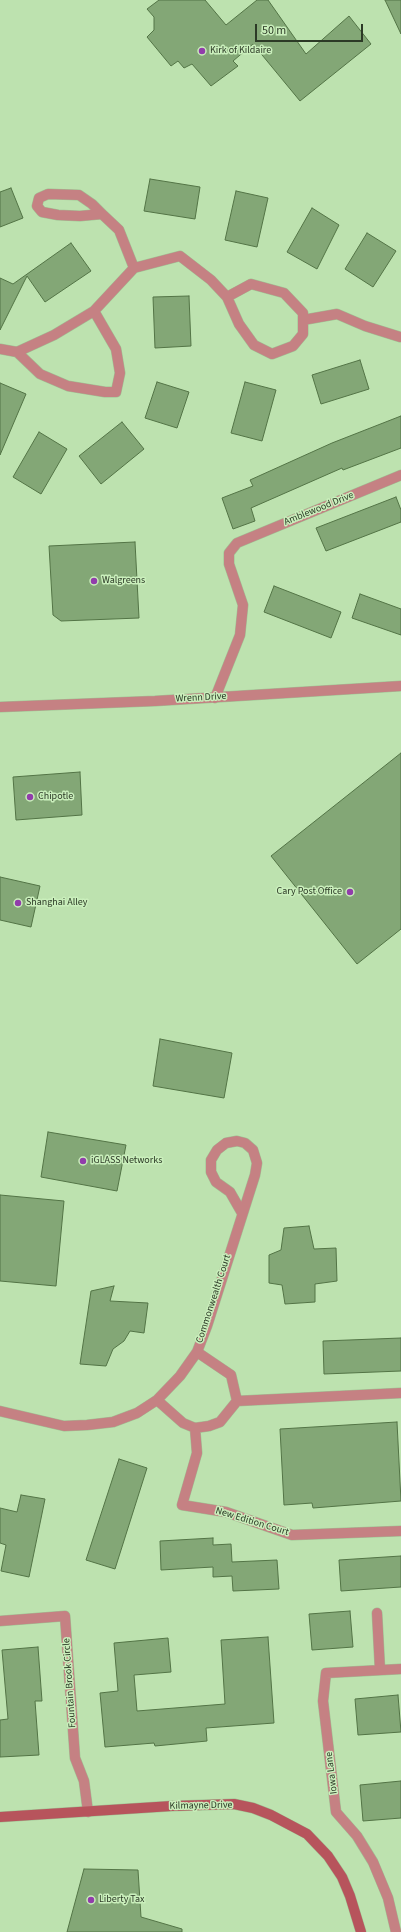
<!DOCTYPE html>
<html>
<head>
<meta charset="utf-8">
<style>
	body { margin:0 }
	#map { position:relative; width:401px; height:1932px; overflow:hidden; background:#bde2af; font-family:"Source Sans 3",sans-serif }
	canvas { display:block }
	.scale { position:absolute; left:255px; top:24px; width:108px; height:18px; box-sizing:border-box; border:2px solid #2c3a26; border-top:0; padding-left:5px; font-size:12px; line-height:14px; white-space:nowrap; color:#2c3a26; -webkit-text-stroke:3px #caefbc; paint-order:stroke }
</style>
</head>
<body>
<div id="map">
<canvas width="401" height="1932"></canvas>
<div class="scale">50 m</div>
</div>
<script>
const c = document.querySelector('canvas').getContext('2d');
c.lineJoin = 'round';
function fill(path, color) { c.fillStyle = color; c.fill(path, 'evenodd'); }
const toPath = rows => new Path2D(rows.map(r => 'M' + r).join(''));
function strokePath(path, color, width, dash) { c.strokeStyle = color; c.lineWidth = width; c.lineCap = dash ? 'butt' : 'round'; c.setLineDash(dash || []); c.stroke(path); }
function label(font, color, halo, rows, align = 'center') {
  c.font = font + ' "Source Sans 3",sans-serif'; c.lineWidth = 3; c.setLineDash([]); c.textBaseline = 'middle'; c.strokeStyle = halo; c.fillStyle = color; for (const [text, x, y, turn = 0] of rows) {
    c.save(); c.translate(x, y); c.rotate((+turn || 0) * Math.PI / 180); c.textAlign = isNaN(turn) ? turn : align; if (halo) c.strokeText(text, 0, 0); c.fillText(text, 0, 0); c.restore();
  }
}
const building = toPath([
	[159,0,205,0,226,25,257,0,268,0,306,54,349,16,371,44,300,101,253,44,233,61,238,66,211,86,192,64,184,68,178,61,171,66,147,37,154,30,154,17,147,9,159,0],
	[385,0,401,0,401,34,385,0],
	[150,179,200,187,195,219,144,211,150,179],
	[11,188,23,218,0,227,0,192,11,188],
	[236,191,268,198,257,247,225,240,236,191],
	[312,208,339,225,317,269,287,252,312,208],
	[367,233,396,251,373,287,345,269,367,233],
	[71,243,91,271,45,302,27,276,0,330,0,278,13,284,71,243],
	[189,296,191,346,155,348,153,297,189,296],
	[360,360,369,389,321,404,312,375,360,360],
	[157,382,189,392,177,428,145,418,157,382],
	[245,382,276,390,262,441,231,433,245,382],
	[0,383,26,394,0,455,0,383],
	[401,416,401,448,343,470,342,468,251,508,255,521,233,529,222,498,253,486,250,480,332,443,401,416],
	[122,422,144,449,101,484,79,456,122,422],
	[39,432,67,449,41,494,13,477,39,432],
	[396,497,401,510,401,522,326,551,316,528,396,497],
	[135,542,139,618,61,621,53,615,49,546,135,542],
	[274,586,341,612,331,638,264,612,274,586],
	[360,594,401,609,401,635,352,618,360,594],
	[401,753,401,929,357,964,271,856,401,753],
	[80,772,82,815,16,820,13,777,80,772],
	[0,877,40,886,31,927,0,920,0,877],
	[160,1039,232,1053,224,1098,153,1086,160,1039],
	[48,1132,126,1145,117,1191,41,1177,48,1132],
	[0,1195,64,1201,56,1286,0,1281,0,1195],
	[309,1226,314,1249,336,1248,337,1281,315,1284,315,1302,285,1304,282,1285,269,1283,269,1255,281,1250,284,1228,309,1226],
	[114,1286,110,1301,148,1303,144,1333,130,1331,124,1341,113,1349,106,1366,80,1364,91,1291,114,1286],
	[401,1338,401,1371,324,1374,323,1341,401,1338],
	[397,1422,401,1501,313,1508,312,1503,284,1505,280,1429,397,1422],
	[119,1459,147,1468,115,1569,86,1560,119,1459],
	[21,1495,45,1499,29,1577,1,1571,6,1545,0,1543,0,1508,17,1512,21,1495],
	[213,1538,213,1545,231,1544,232,1562,277,1560,279,1589,233,1591,232,1576,213,1577,213,1567,161,1570,160,1541,213,1538],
	[401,1556,401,1587,341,1591,339,1560,401,1556],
	[350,1611,353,1647,312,1650,309,1614,350,1611],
	[268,1637,274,1723,206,1728,207,1741,155,1746,154,1743,105,1747,100,1693,118,1691,114,1643,168,1638,171,1672,134,1675,137,1711,225,1704,221,1640,268,1637],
	[38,1647,42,1701,35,1701,39,1755,0,1757,0,1720,8,1719,2,1650,38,1647],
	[398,1695,401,1732,358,1735,355,1699,398,1695],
	[401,1781,401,1818,363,1821,360,1785,401,1781],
	[84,1869,138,1870,141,1917,182,1929,182,1932,67,1932,84,1869]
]);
const street = toPath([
	[102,214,80,216,58,215,42,212,37,206,39,198,48,194,79,195,92,204,102,214,119,230,134,268],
	[303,320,337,314,365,326,400,337],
	[0,349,17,352,54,335,94,311,134,268,180,256,211,280,227,297,239,324,254,345,272,354,293,346,303,334,303,313,284,293,251,284,227,297],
	[17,352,40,374,68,386,105,392,116,392,120,373,116,349,94,311],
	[215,698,240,635,243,605,229,564,229,553,237,543,401,475],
	[0,707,155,701,401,686],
	[157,1400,183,1423,195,1428,209,1426,220,1422,237,1401,231,1375,197,1352],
	[237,1401,401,1393],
	[0,1411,64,1426,87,1425,113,1422,137,1413,157,1400,180,1376,197,1352,207,1326,255,1175,257,1163,253,1150,245,1143,237,1141,226,1143,217,1150,211,1160,211,1172,216,1182,230,1192,242,1213],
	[195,1428,197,1453,182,1505,226,1512,292,1535,401,1531],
	[377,1613,380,1670],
	[0,1621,65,1616,75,1758,84,1781,88,1812],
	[396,1932,388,1898,373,1862,357,1836,336,1812,323,1701,326,1673,401,1669]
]);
const secondary = toPath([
	[0,1817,172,1806,234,1804,253,1808,271,1815,307,1834,328,1856,342,1877,350,1896,361,1932]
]);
const markers = [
	[202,51,4,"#913dab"],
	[94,581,4,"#913dab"],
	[30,797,4,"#913dab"],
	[350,892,4,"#913dab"],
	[18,903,4,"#913dab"],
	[83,1161,4,"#913dab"],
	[91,1900,4,"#913dab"]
];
const poiNames = [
	["Kirk of Kildaire",210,51],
	["Walgreens",102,581],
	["Chipotle",38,797],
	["Cary Post Office",342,892,"right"],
	["Shanghai Alley",26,903],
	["iGLASS Networks",91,1161],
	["Liberty Tax",99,1900]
];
const streetNames = [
	["Amblewood Drive",319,509,-22],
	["Wrenn Drive",201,698,-3],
	["Commonwealth Court",214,1299,-72],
	["New Edition Court",252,1522,17],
	["Fountain Brook Circle",70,1683,-94],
	["Iowa Lane",332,1773,-97],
	["Kilmayne Drive",201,1806,-1]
];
fill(building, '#83a776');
strokePath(building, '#537446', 1);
strokePath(street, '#a0c094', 11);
strokePath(secondary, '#a0c094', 11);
strokePath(street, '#c58183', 10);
strokePath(secondary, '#b7545c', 10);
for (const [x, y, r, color] of markers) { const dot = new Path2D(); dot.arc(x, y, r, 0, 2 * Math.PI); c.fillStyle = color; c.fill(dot); strokePath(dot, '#caefbc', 1.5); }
label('10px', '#2c3a26', '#caefbc', poiNames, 'left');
label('10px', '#2c3a26', '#caefbc', streetNames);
</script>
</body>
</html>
